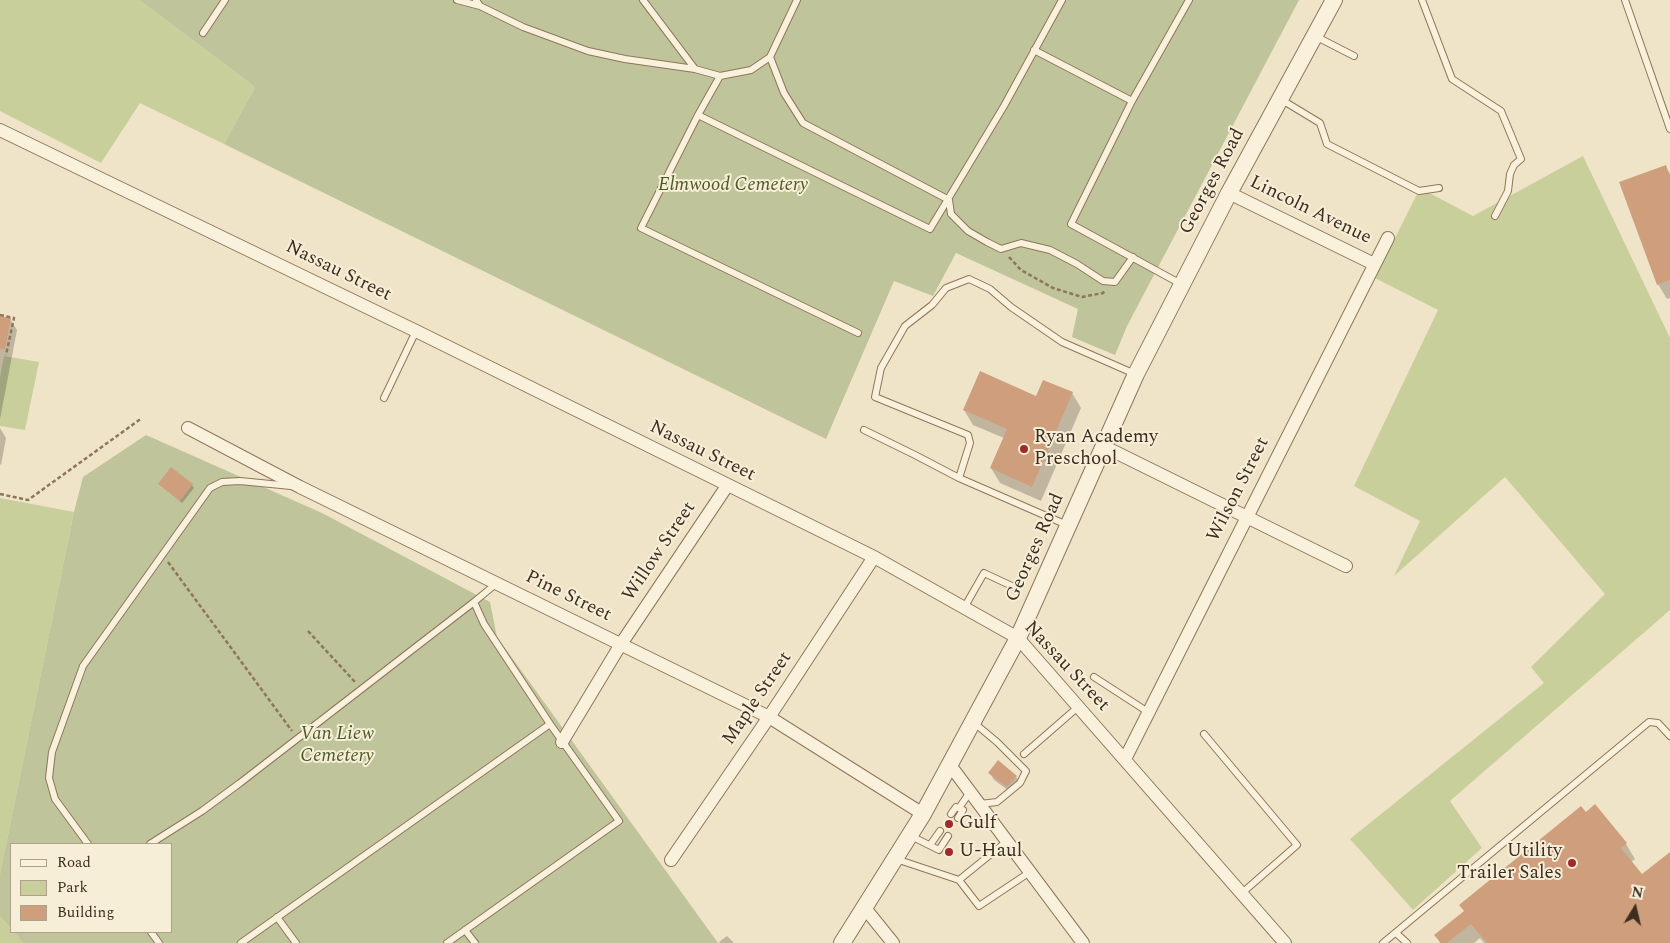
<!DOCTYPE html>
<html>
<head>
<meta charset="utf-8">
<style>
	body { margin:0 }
	#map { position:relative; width:1670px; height:943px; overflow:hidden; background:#f0e4c8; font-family:Spectral,serif }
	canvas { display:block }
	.legend { position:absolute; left:10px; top:843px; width:162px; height:90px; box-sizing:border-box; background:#f7eed8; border:1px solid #ada18e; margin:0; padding:6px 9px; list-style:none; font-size:15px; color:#3d2e20 }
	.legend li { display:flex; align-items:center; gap:10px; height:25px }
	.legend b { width:25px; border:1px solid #ada18e }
	.north { position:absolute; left:1610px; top:883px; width:50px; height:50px; -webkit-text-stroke:4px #f7eed8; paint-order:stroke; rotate:9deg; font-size:14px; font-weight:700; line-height:20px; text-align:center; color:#3d2e20 }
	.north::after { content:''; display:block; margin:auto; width:18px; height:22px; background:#3d2e20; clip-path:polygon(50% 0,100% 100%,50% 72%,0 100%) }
</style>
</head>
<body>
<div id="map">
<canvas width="1670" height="943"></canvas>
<ul class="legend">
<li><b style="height:6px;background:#faf1dc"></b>Road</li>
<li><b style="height:14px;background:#c9cf9b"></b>Park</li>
<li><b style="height:14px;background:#cf9f7d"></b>Building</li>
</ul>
<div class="north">N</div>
</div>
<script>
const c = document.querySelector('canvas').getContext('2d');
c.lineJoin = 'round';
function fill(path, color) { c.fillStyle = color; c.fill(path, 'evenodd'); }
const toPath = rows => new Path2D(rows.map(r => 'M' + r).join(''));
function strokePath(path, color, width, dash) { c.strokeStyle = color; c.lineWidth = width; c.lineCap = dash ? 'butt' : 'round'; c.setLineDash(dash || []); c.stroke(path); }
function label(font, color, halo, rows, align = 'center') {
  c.font = font + ' Spectral,serif'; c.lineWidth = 4; c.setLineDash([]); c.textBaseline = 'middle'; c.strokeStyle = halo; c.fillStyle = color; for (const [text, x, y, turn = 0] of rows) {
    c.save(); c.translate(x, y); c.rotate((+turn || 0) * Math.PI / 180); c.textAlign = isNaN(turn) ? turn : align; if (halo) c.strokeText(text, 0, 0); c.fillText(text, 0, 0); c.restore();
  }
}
const green = toPath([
	[0,0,139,0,255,87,224,144,140,103,101,163,0,111],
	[1583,156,1670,338,1670,610,1450,801,1482,848,1413,910,1350,839,1544,683,1531,667,1605,594,1505,477,1394,576,1420,521,1354,486,1438,310,1375,278,1420,188,1473,216],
	[4,356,39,362,25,430,0,426,0,377],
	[0,498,74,512,0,874],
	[0,916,11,929,11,932,14,932,23,943,0,943]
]);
const cemetery = toPath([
	[139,0,1299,0,1127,326,1115,355,1072,337,1078,309,956,253,933,296,894,281,826,439,224,144,255,87],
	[146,435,322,513,490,602,497,637,718,943,23,943,14,932,171,932,171,844,11,844,11,929,0,916,0,874,74,512,83,477]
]);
const shadow = toPath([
	[1665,166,1670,174,1670,298,1667,299,1658,284],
	[0,317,10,319,17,330,0,419],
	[1072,393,1081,408,1041,501,1000,483,991,468,1004,438,973,425,964,410,1037,397],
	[0,428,6,438,1,465,0,464],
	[160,484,192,485,194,488,182,503],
	[998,761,1016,777,1021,784,1012,793,994,780,990,773],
	[1595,806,1626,844,1635,859,1631,862,1642,876,1670,853,1670,943,1484,943,1480,938,1474,943,1440,943,1436,935],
	[727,936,734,943,720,943,719,942]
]);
const building = toPath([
	[1666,165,1670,176,1670,280,1657,285,1619,182],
	[0,316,11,318,5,349,0,349],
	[980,371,1036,396,1043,380,1073,392,1032,487,990,468,1007,429,963,410],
	[171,467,193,484,180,501,158,484],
	[998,760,1017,776,1007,787,988,773],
	[1595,804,1627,843,1621,848,1642,874,1670,852,1670,943,1487,943,1471,924,1447,943,1441,943,1434,935,1464,911,1459,905,1581,806,1586,812]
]);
const path = toPath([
	[1009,257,1021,270,1053,288,1082,297,1103,293,1105,290],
	[0,315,14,318,6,355],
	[0,494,28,500,142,418],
	[168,562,292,731],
	[308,631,355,682]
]);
const service = toPath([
	[457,0,480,6],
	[476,0,480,6,523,27,588,51,625,59,695,69],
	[643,0,695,69,720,76],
	[797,0,770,57,751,70,720,76,698,115,641,228,858,333],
	[1422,0,1452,79,1501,111,1521,159,1514,165,1510,174,1508,191,1495,216],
	[1625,0,1670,129],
	[203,33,225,0],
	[1315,36,1354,56],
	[1034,50,1132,101],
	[770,57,784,93,803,123,949,200,951,214,968,231,987,242,1001,249,1021,243,1050,250,1077,264,1103,281,1115,282,1133,257],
	[1282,100,1320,123,1327,144,1419,191,1439,188],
	[698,115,930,229,1004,106,1062,0],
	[1181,284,1071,224,1132,101,1189,0],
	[384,398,416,331],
	[864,430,915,455,959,478,1067,525],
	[959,478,970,443,968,435,875,397,881,368,905,326,932,305,946,288,969,279,990,289,1011,307,1062,342,1135,374],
	[964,608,984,573,1014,587],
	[1094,677,1148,712],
	[973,722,997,742,1026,771,1020,783,997,802,980,804],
	[1204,734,1297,845,1242,893],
	[1024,754,1078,707],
	[959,808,970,792],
	[951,814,956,807,963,810,958,818],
	[911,836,939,850,948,836],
	[88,844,55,799,49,778,52,752,83,666,210,488,222,482,240,481,291,486],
	[150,844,202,811,240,783,474,602],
	[930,845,940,831],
	[896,859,959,880,979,906,1030,872],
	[959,880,1007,841],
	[277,917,296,943],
	[465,930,475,943],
	[151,932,159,943],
	[1396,933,1407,943],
	[241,943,550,724],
	[447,943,619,821,550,724,484,624,474,602,497,583],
	[1383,943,1649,722,1658,723,1670,736]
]);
const minor = toPath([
	[0,130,416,331,874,557,1018,638,1285,943],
	[1229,193,1374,264],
	[188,428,300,487,769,717,923,814],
	[1103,446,1346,566],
	[562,742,621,644,727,486],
	[1125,759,1388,238],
	[950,765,1083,943],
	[671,860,769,717,874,557],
	[864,907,893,943]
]);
const tertiary = toPath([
	[842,943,923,814,1018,638,1136,374,1229,193,1334,0]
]);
const markers = [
	[1024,449,5,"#9e2a2b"],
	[949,824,5,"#9e2a2b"],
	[949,852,5,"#9e2a2b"],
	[1572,863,5,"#9e2a2b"]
];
const streetNames = [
	["Georges Road",1213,182,-62],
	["Lincoln Avenue",1310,211,26],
	["Nassau Street",338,272,26],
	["Nassau Street",702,452,26],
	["Wilson Street",1239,490,-63],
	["Georges Road",1036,548,-66],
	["Willow Street",660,552,-56],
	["Pine Street",568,597,26],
	["Nassau Street",1066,667,47],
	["Maple Street",758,699,-56]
];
const parkNames = [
	["Elmwood Cemetery",733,186],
	["Van Liew",337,735],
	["Cemetery",337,757]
];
const poiNames = [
	["Ryan Academy",1034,438],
	["Preschool",1034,460],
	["Gulf",959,824],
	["U-Haul",959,852],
	["Utility",1562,852,"right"],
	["Trailer Sales",1562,874,"right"]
];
fill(green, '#c9cf9b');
fill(cemetery, '#bfc49a');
fill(shadow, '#0003');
fill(building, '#cf9f7d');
strokePath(service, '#8d765c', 8);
strokePath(minor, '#8d765c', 14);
strokePath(tertiary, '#8d765c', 18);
strokePath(path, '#8d765c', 2.5, [4, 2.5]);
strokePath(service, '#faf1dc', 6);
strokePath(minor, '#faf1dc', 12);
strokePath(tertiary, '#faf1dc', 16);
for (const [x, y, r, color] of markers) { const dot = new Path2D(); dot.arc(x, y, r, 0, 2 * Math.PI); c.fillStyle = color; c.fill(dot); strokePath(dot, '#f7eed8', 2); }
label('19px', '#3d2e20', '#f7eed8', streetNames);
label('italic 19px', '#4d5a26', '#f7eed8', parkNames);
label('19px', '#3d2e20', '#f7eed8', poiNames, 'left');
</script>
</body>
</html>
